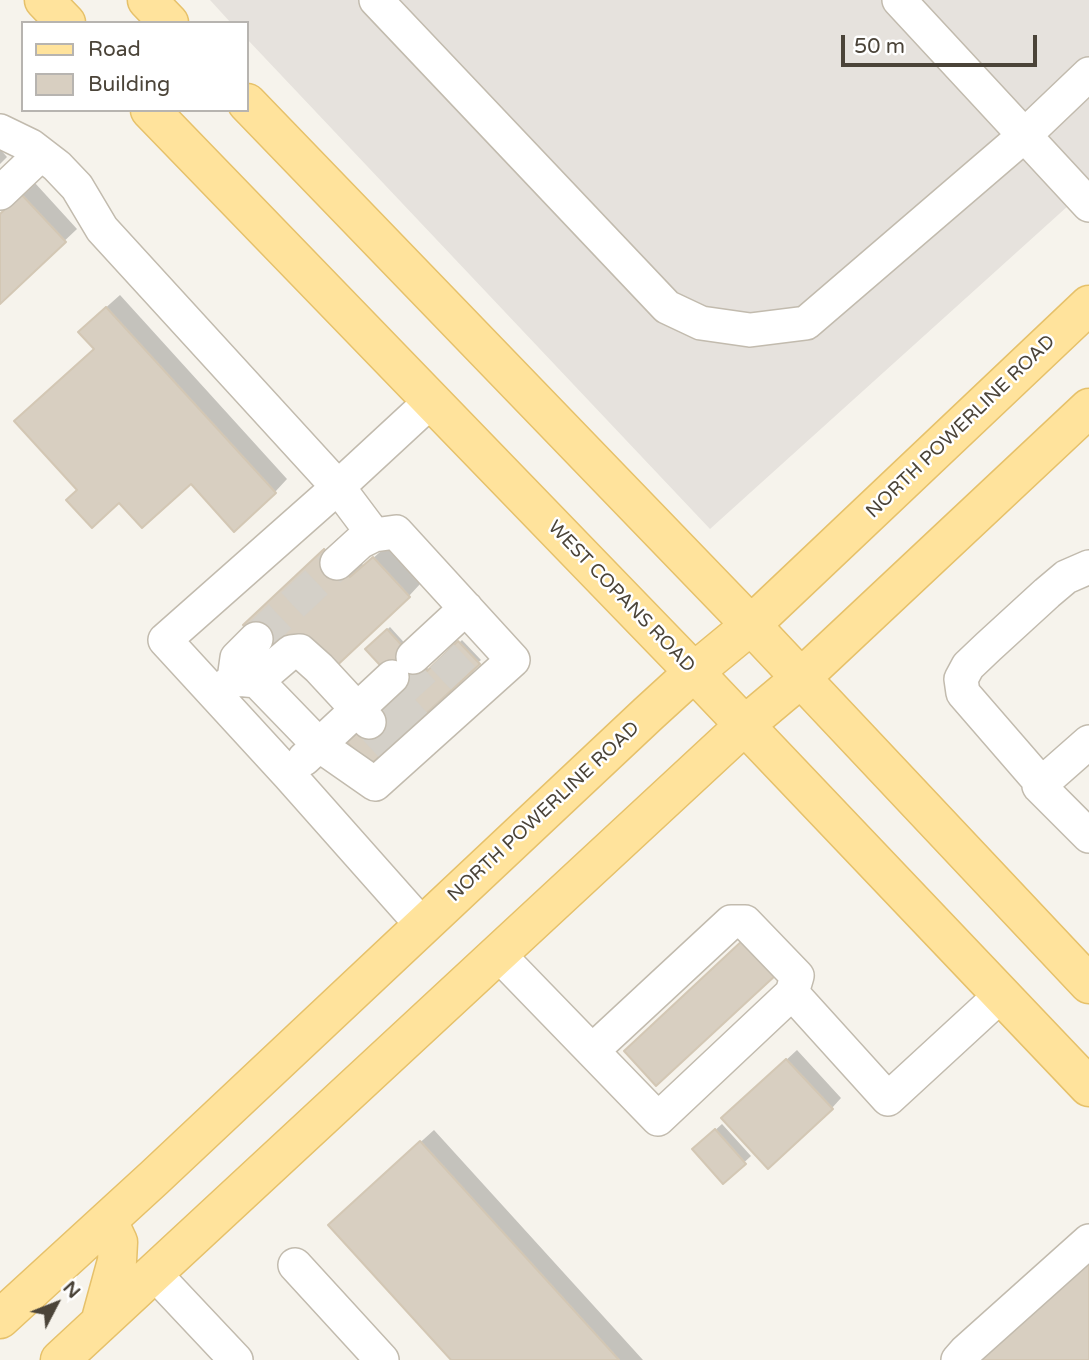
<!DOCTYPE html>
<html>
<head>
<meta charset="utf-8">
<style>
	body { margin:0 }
	#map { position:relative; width:1089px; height:1360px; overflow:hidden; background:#f6f3ec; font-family:"Varela Round",sans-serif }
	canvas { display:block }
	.legend { position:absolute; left:21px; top:21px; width:228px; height:91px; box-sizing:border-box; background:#fff; border:2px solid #b7b4b0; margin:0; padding:9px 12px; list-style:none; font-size:21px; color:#4b4439 }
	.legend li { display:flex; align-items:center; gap:14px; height:35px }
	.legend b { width:35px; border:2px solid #b7b4b0 }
	.north { position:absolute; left:21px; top:1269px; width:70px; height:70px; -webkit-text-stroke:5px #fff; paint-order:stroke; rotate:48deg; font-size:19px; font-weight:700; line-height:28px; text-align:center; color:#4b4439 }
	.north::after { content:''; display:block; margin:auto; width:24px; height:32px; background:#4b4439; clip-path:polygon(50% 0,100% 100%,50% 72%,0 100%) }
	.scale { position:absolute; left:841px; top:35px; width:196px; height:32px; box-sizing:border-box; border:4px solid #4b4439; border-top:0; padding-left:9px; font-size:21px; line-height:24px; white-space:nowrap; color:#4b4439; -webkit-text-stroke:5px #fff; paint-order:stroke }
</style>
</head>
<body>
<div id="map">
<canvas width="1089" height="1360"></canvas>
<ul class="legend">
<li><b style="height:9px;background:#ffe39c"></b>Road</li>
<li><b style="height:19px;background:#d8cfc1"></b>Building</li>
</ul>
<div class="north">N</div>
<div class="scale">50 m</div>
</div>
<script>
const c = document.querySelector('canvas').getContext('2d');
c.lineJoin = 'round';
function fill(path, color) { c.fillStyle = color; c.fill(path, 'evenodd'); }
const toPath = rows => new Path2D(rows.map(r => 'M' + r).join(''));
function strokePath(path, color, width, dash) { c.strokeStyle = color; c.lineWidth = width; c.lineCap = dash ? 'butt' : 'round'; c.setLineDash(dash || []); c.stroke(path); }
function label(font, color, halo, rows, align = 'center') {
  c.font = font + ' "Varela Round",sans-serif'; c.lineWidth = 5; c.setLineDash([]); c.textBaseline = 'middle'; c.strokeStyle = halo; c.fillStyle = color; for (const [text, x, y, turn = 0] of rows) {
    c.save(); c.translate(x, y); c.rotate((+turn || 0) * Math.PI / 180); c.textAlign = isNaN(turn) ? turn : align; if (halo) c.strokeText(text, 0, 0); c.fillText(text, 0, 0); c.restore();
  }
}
const industrial = toPath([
	[210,0,1089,0,1089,187,710,529,247,39,247,23,231,23]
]);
const shadow = toPath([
	[0,149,7,157,0,164],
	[35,183,77,229,0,302,0,215],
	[120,295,287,479,275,492,191,482,119,501,79,490,95,348,93,319],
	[338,538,364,566,387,546,421,583,409,596,259,612],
	[390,627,430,671,462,640,481,660,369,764,406,691,367,649],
	[797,1050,841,1098,832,1108,733,1109],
	[722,1124,751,1156,723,1182,701,1143],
	[434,1130,643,1360,454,1360,343,1212]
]);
const building = toPath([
	[21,194,66,242,0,304,0,214,21,194],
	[106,307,276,493,234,532,191,484,142,528,119,503,92,528,66,500,77,490,14,421,94,349,78,332,106,307],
	[324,549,350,577,373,557,410,597,329,673,272,656,243,625,324,549],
	[387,629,426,672,458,641,480,664,369,766,347,742,404,691,365,649,387,629],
	[744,939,777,974,656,1086,624,1051,744,939],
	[786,1059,833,1109,768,1169,721,1118,786,1059],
	[715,1129,746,1164,723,1184,692,1149,715,1129],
	[420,1141,619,1360,451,1360,328,1225,420,1141],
	[1089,1259,1089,1360,984,1360,982,1357,1089,1259]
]);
const minorTunnel = toPath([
	[256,639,337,563],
	[442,656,463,678],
	[401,668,435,705],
	[393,700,415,724],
	[369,722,391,746]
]);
const minor = toPath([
	[376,0,667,307,701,323,750,330,806,323,1025,135,1089,74],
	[899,0,1089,205],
	[0,131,31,146,57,166,77,187,102,229,338,487,374,535,396,532,513,660,375,784,319,745,257,681],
	[0,193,41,154],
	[337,563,360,542,374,535],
	[413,657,466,608],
	[236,679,257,681,291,652,300,651,319,668,369,722],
	[218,693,234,679,237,658,256,639],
	[1089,742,1039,786,1089,836],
	[304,759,392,677],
	[1041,783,963,693,961,679,968,666,988,647,1047,593,1066,577,1089,567],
	[423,926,289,775,165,640,338,487,431,401],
	[498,954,658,1119,792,993,888,1099,1001,995],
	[592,1051,731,922,745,922,797,976,792,993],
	[295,1265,382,1360],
	[154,1273,236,1360],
	[958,1360,965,1352,1089,1241]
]);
const major = toPath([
	[44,0,66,23],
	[147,0,169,23],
	[247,103,751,625,1089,984],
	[150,110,694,672,1089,1087],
	[0,1319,154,1178,648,714,694,672,751,625,1089,305],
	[100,1323,117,1261,118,1242,108,1221],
	[60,1360,745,725,801,678,1089,408]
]);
const streetNames = [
	["NORTH POWERLINE ROAD",961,427,-44],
	["WEST COPANS ROAD",621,597,46],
	["NORTH POWERLINE ROAD",544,812,-43]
];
fill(industrial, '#e6e2dd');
fill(shadow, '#0003');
fill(building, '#d8cfc1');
strokePath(building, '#d3c7b4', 2);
strokePath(minorTunnel, '#d4d0c8', 33, [33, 17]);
strokePath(minor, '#c2bbae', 36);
strokePath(major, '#e6c16a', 41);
strokePath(minor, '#fff', 33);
strokePath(major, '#ffe39c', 38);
label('19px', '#4b4439', '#fff', streetNames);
</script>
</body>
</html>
